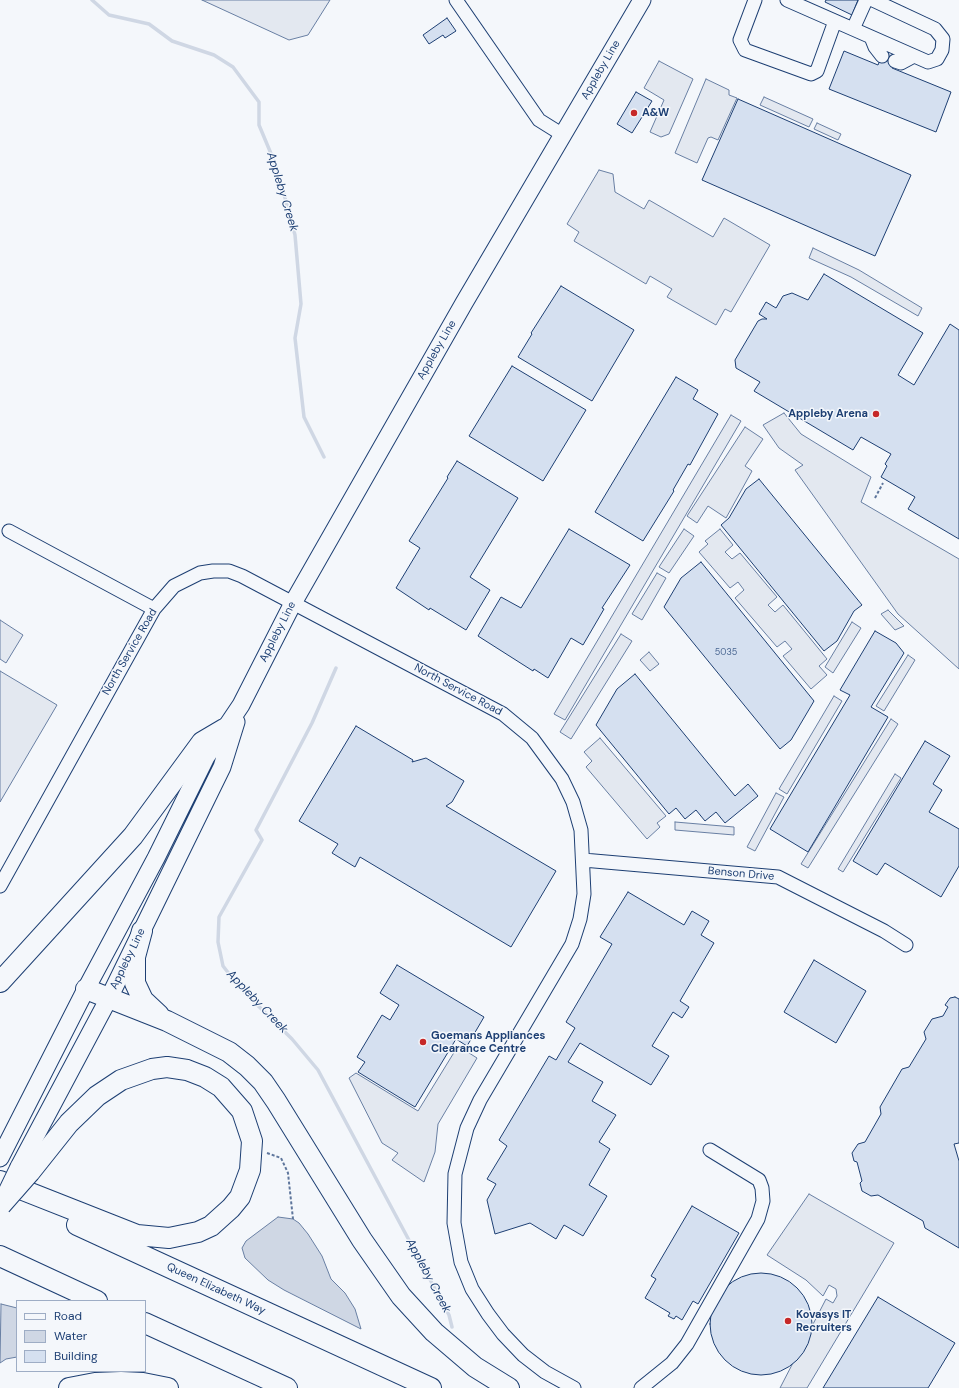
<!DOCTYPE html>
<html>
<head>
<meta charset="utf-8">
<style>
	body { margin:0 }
	#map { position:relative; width:959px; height:1388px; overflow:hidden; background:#f4f7fb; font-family:"DM Sans",sans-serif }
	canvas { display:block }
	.legend { position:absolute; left:16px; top:1300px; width:130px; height:72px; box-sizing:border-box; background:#f4f7fb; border:1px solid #9eadc5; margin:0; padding:5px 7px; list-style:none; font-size:12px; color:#1d3f73 }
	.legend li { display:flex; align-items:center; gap:8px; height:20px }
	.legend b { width:20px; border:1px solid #9eadc5 }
</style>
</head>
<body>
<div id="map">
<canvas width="959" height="1388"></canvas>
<ul class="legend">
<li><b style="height:5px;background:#f4f7fb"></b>Road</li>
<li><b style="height:11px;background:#cfd7e4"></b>Water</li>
<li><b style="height:11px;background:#d5e0f0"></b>Building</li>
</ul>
</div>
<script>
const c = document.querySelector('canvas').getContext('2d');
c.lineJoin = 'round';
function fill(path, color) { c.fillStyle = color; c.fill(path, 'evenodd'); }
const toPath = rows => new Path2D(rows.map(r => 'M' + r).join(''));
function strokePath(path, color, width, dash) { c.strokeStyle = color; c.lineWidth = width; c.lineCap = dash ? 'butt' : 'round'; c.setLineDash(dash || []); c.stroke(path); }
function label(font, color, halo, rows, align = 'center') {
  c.font = font + ' "DM Sans",sans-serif'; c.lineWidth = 3; c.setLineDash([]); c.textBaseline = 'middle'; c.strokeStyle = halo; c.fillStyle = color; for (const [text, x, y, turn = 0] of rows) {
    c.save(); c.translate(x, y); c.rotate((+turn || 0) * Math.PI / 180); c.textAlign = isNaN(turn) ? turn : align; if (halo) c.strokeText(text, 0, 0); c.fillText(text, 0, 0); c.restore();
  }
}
const parking = toPath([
	[202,0,330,0,308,35,289,40,202,0],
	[659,61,693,79,669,134,661,137,650,132,664,100,644,88,659,61],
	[706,79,729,90,729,95,737,98,718,140,711,137,708,138,697,163,675,153,706,79],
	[764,97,813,119,809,127,760,105,764,97],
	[817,123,841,134,838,140,814,129,817,123],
	[599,170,613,174,615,192,644,209,649,200,713,237,724,218,770,245,731,312,725,309,716,325,667,297,672,289,650,276,646,284,574,241,579,232,567,224,599,170],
	[813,248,859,270,922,308,918,316,851,277,809,258,813,248],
	[784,413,801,434,871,477,861,502,959,559,959,669,898,614,795,470,803,465,779,448,763,425,784,413],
	[731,415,741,421,565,720,554,714,731,415],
	[745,427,763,439,745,466,752,471,726,518,708,506,697,523,687,516,745,427],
	[684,529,694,536,669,573,659,567,684,529],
	[720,529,733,545,725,552,732,559,740,553,777,597,768,605,775,612,783,605,827,659,819,666,827,675,811,689,783,656,792,649,785,641,777,647,735,598,744,590,738,582,730,588,699,552,708,544,705,541,720,529],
	[657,573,666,578,642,620,632,614,657,573],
	[888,610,904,626,895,630,881,614,888,610],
	[0,620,23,635,6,663,0,659,0,620],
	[852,622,861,628,833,673,825,667,852,622],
	[621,634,632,641,571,739,560,732,621,634],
	[649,652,659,664,650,671,640,660,649,652],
	[908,655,915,660,884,711,876,706,908,655],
	[0,671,57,705,0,802,0,671],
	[834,696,842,701,787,794,779,789,834,696],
	[891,719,898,724,808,868,801,864,891,719],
	[600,738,666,816,657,823,660,827,647,839,586,767,592,761,584,752,600,738],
	[895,774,901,778,843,872,838,869,895,774],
	[776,793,784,797,755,851,747,847,776,793],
	[675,822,734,827,734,835,675,830,675,822],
	[458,1046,477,1058,438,1124,435,1152,424,1182,392,1160,398,1153,382,1143,349,1078,356,1073,418,1111,458,1046],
	[809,1194,894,1243,807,1388,780,1388,826,1299,833,1303,837,1296,836,1289,829,1285,823,1296,806,1280,767,1255,809,1194]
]);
const water = toPath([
	[278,1217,293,1219,299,1223,308,1234,322,1256,331,1279,345,1293,355,1309,361,1329,284,1290,268,1280,245,1258,242,1248,246,1241,278,1217],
	[1,1304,17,1308,17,1357,6,1359,0,1363,1,1304]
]);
const stream = toPath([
	[92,0,109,15,149,24,172,41,214,55,233,67,259,102,259,125,277,168,295,235,301,304,295,338,304,417,324,457],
	[336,668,312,723,256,830,262,840,219,917,218,942,223,966,240,988,292,1039,318,1070,449,1315,452,1327]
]);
const building = toPath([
	[826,0,858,0,852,15,825,2,826,0],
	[447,18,456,31,445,38,443,35,429,44,423,35,447,18],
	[885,49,898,54,892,68,951,92,936,132,829,89,844,51,878,65,885,49],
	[636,92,652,101,632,133,617,124,636,92],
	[738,99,911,175,875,256,702,180,738,99],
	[824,274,923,333,898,375,914,385,950,324,959,330,959,539,908,509,915,497,881,477,887,466,885,464,891,454,861,437,853,450,754,391,760,382,736,368,735,360,758,321,762,319,767,319,759,314,766,302,776,308,783,296,792,293,808,300,824,274],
	[561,286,634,330,592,401,518,357,532,334,531,333,561,286],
	[512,366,586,410,543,481,469,436,512,366],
	[676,377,698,390,693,399,718,414,690,465,688,464,673,490,674,491,643,541,595,512,676,377],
	[457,461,518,498,470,577,490,590,466,630,430,608,429,610,396,588,420,548,409,541,448,478,447,477,457,461],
	[759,479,862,605,854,611,837,641,824,651,721,525,729,518,746,489,759,479],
	[569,529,630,565,602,608,604,609,583,645,571,638,548,678,534,669,533,671,478,636,501,597,521,608,569,529],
	[701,562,814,701,791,740,780,749,664,607,681,578,701,562],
	[875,631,896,643,904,653,871,707,888,717,808,852,770,829,850,695,840,690,875,631],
	[635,674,735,796,748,784,758,796,725,823,716,812,705,821,696,810,685,819,676,808,669,814,596,725,617,689,635,674],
	[356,726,413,760,412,762,426,758,464,781,452,802,446,806,556,871,511,947,360,857,355,867,332,853,338,844,299,821,356,726],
	[925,741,950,756,933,784,942,790,929,812,959,829,959,866,941,897,885,863,877,875,853,861,925,741],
	[628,892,684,925,692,911,709,921,701,935,714,943,680,1001,689,1007,682,1018,673,1012,652,1046,669,1056,651,1085,580,1043,568,1062,603,1082,592,1101,616,1115,599,1142,610,1149,589,1185,607,1196,583,1236,564,1225,556,1239,530,1223,495,1234,487,1200,496,1184,487,1179,507,1146,499,1140,549,1056,556,1060,575,1028,566,1022,612,944,600,937,628,892],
	[814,960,866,991,836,1043,784,1012,814,960],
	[397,965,484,1017,467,1046,456,1039,415,1107,358,1072,365,1062,357,1057,382,1015,390,1020,399,1005,380,993,397,965],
	[955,997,959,999,959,1143,954,1144,959,1161,959,1248,925,1228,923,1221,878,1195,871,1196,862,1191,860,1183,862,1181,857,1162,854,1161,852,1153,858,1144,865,1142,881,1114,880,1107,902,1069,909,1067,926,1039,924,1032,932,1019,943,1016,948,1007,945,1005,950,998,955,997],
	[692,1206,739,1233,698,1304,693,1301,682,1320,676,1316,674,1319,668,1316,670,1313,645,1298,656,1279,651,1276,692,1206],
	'710 1324a51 51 0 1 1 102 0a51 51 0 1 1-102 0Z',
	[878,1297,955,1343,928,1388,823,1388,878,1297]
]);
const path = toPath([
	[875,498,883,483],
	[267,1153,281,1158,288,1173,293,1219]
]);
const minor = toPath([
	[456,0,539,120,563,135],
	[755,0,740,40,745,50,811,74,817,71,835,21],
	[787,0,928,62,937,59,942,50,943,39,935,29,873,0],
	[853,29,866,0],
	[871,37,875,47,882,56],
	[895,61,901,63,914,56],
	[9,531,154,609],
	[583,860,778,877,884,931,906,945],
	[0,886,154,609,174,586,200,573,213,571,229,571,242,576,503,714,532,738,562,779,573,802,581,830,584,894,580,919,572,944,480,1100,467,1128,455,1174,454,1223,461,1262,472,1289,488,1314,503,1334,523,1355,545,1372,574,1388],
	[641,1388,672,1363,687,1344,758,1219,763,1201,762,1188,759,1180,710,1150]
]);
const major = toPath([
	[0,1158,86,989,156,858,206,757,241,705,293,603,362,482,464,303,642,0],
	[19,1167,109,998,222,767,236,722]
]);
const highway = toPath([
	[142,931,135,957,135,983,143,1000,159,1015],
	[0,982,133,836,202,742,224,729],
	[86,989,167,1021,229,1052,247,1066,263,1082,276,1101,362,1240,401,1296,434,1332,475,1367,509,1388],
	[0,1181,137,1235,169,1238,198,1232,211,1226,231,1208,240,1197,250,1170,252,1141,242,1111,221,1087,205,1077,187,1070,167,1067,152,1069,121,1080,97,1096,69,1123,30,1172],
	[77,1225,431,1388],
	[0,1256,97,1301],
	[145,1323,287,1388],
	[69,1388,95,1383,121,1382,143,1383,168,1388]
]);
const majorBridge = toPath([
	[6,1194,19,1167]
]);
const highwayBridge = toPath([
	[1,1205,30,1172]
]);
const markers = [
	[634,113,4,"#c62828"],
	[876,414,4,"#c62828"],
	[423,1042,4,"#c62828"],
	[788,1321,4,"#c62828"]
];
const numberNames = [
	["5035",726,653]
];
const streetNames = [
	["Appleby Line",601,70,-60],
	["Appleby Line",437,350,-60],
	["Appleby Line",278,632,-63],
	["North Service Road",130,652,-60],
	["North Service Road",458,690,28],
	["Benson Drive",741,874,5],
	["Appleby Line",128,959,-64],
	["Queen Elizabeth Way",216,1289,25]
];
const poiNames = [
	["A&W",642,113],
	["Appleby Arena",868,414,"right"],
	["Goemans Appliances",431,1036],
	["Clearance Centre",431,1049],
	["Kovasys IT",796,1315],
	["Recruiters",796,1328]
];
const waterNames = [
	["Appleby Creek",282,192,73],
	["Appleby Creek",257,1002,46],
	["Appleby Creek",428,1276,62]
];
fill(parking, '#e3e8f0');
strokePath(parking, '#687fa3', 1);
fill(water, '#cfd7e4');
strokePath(water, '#687fa3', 1);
strokePath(stream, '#cfd7e4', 3.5);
fill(building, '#d5e0f0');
strokePath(building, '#1d3f73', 1);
strokePath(minor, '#1d3f73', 15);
strokePath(major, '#1d3f73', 19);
strokePath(highway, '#1d3f73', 22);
strokePath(path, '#5e769c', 2, [3, 2]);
strokePath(minor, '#f4f7fb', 13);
strokePath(major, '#f4f7fb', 17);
strokePath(highway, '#f4f7fb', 20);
strokePath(majorBridge, '#1d3f73', 19, []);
strokePath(highwayBridge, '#1d3f73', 22, []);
strokePath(majorBridge, '#f4f7fb', 17);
strokePath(highwayBridge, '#f4f7fb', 20);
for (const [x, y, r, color] of markers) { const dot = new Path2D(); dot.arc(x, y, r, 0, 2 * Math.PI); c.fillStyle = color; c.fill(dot); strokePath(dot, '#f4f7fb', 1.5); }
label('9px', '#4b6792', null, numberNames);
label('11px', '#1d3f73', '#f4f7fb', streetNames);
label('bold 11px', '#1d3f73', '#f4f7fb', poiNames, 'left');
label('italic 12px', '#1d3f73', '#f4f7fb', waterNames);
</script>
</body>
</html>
